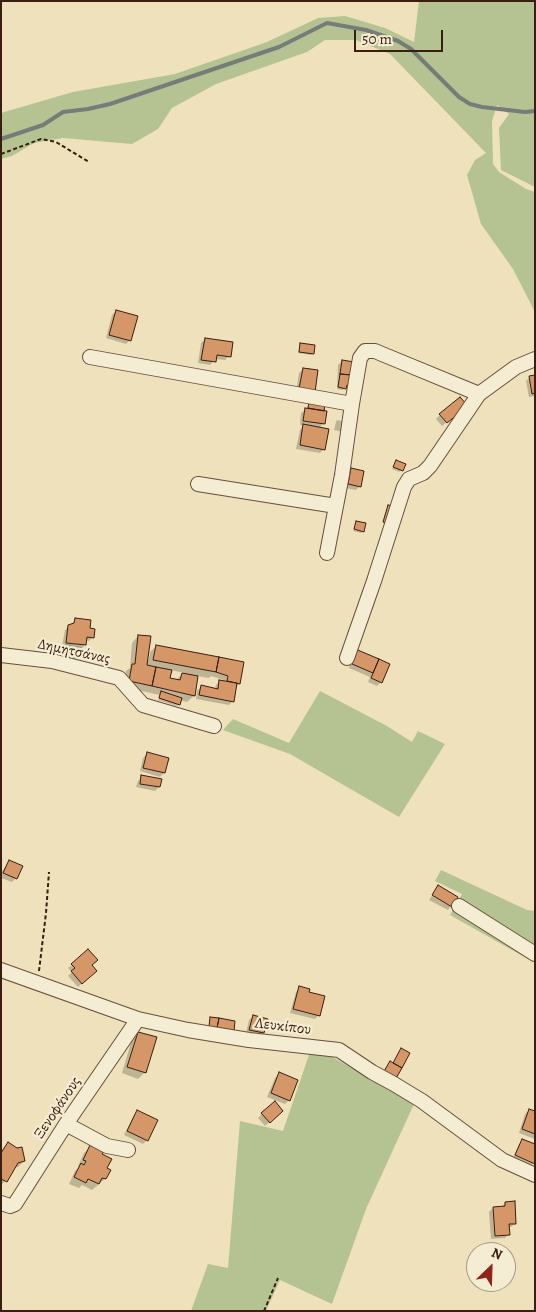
<!DOCTYPE html>
<html>
<head>
<meta charset="utf-8">
<style>
	body { margin:0 }
	#map { position:relative; width:536px; height:1312px; overflow:hidden; background:#eee1bb; font-family:Alegreya,serif }
	canvas { display:block }
	.frame { position:absolute; inset:0; border:2px solid #3a1e11; pointer-events:none }
	.north { position:absolute; left:466px; top:1242px; width:50px; height:50px; box-sizing:border-box; background:#f4ecd3; border:1px solid #aa9a85; border-radius:50%; rotate:24deg; font-size:14px; font-weight:700; line-height:20px; text-align:center; color:#3a1e11 }
	.north::after { content:''; display:block; margin:auto; width:18px; height:22px; background:#8f2418; clip-path:polygon(50% 0,100% 100%,50% 72%,0 100%) }
	.scale { position:absolute; left:354px; top:30px; width:89px; height:22px; box-sizing:border-box; border:2px solid #3a1e11; border-top:0; padding-left:6px; font-size:15px; line-height:18px; white-space:nowrap; color:#3a1e11; -webkit-text-stroke:4px #f4ecd3; paint-order:stroke }
</style>
</head>
<body>
<div id="map">
<canvas width="536" height="1312"></canvas>
<div class="frame"></div>
<div class="north">N</div>
<div class="scale">50 m</div>
</div>
<script>
const c = document.querySelector('canvas').getContext('2d');
c.lineJoin = 'round';
function fill(path, color) { c.fillStyle = color; c.fill(path, 'evenodd'); }
const toPath = rows => new Path2D(rows.map(r => 'M' + r).join(''));
function strokePath(path, color, width, dash) { c.strokeStyle = color; c.lineWidth = width; c.lineCap = dash ? 'butt' : 'round'; c.setLineDash(dash || []); c.stroke(path); }
function label(font, color, halo, rows, align = 'center') {
  c.font = font + ' Alegreya,serif'; c.lineWidth = 4.5; c.setLineDash([]); c.textBaseline = 'middle'; c.strokeStyle = halo; c.fillStyle = color; for (const [text, x, y, turn = 0] of rows) {
    c.save(); c.translate(x, y); c.rotate((+turn || 0) * Math.PI / 180); c.textAlign = isNaN(turn) ? turn : align; if (halo) c.strokeText(text, 0, 0); c.fillText(text, 0, 0); c.restore();
  }
}
const green = toPath([
	[419,1,535,1,535,187,501,170,499,128,509,114,497,105,492,121,493,164,499,172,526,189,535,192,535,312,513,269,481,224,467,175,475,160,486,153,390,54,356,40,325,40,307,52,216,84,172,108,158,129,132,144,63,138,34,143,12,156,1,159,1,113,73,92,175,74,267,42,318,18,345,16,385,28,414,42],
	[66,644,82,647,75,661,60,656],
	[320,691,387,726,412,742,418,731,445,744,399,817,290,754,223,730,233,719,289,743],
	[441,870,527,910,535,911,535,963,450,915,462,894,435,881],
	[310,1052,329,1055,414,1104,366,1209,332,1304,280,1280,266,1311,191,1311,208,1264,228,1268,240,1121,283,1131]
]);
const shadow = toPath([
	[116,311,130,340,126,344,106,338,112,315],
	[205,339,229,356,225,360,215,359,210,365,198,363,201,343],
	[301,344,313,354,311,355,298,353],
	[342,361,349,384,345,386,343,390,337,389,338,365],
	[303,369,317,371,296,393,299,373],
	[535,376,535,396,529,397,526,381,530,377],
	[309,403,323,410,324,423,319,428,324,449,320,453,296,449,300,430,304,425,300,425,301,413,307,409],
	[462,410,442,426,436,419,440,415],
	[343,418,343,432,334,430,336,422,337,420,341,421],
	[395,463,404,464,400,472,392,469],
	[352,470,360,486,356,490,345,488,348,474],
	[356,522,363,531,361,533,353,531],
	[76,619,89,629,93,637,89,641,86,640,85,645,81,649,62,646,65,630,71,625],
	[138,636,147,659,149,659,150,652,156,646,242,663,239,684,235,688,233,701,229,705,196,699,197,691,201,687,215,689,216,685,220,681,227,682,227,681,211,676,209,678,197,676,194,696,187,702,180,700,177,706,158,700,160,695,123,687,126,671,130,668,132,643],
	[171,670,184,673,176,680,169,679],
	[354,650,389,665,381,682,377,686,368,682,370,677,349,668],
	[147,754,164,773,160,777,140,771,143,758],
	[142,777,159,787,155,791,136,787,138,781],
	[9,861,16,878,12,882,1,878,1,873],
	[438,887,451,906,448,910,429,900],
	[72,965,90,965,91,975,78,987,68,976,72,972,68,968],
	[300,988,308,993,319,1015,315,1019,290,1013,296,992],
	[253,1016,263,1033,259,1037,246,1033,249,1020],
	[139,1033,145,1072,138,1079,122,1073,132,1039],
	[279,1074,289,1100,285,1104,267,1097,275,1078],
	[529,1110,535,1112,535,1139,519,1133,525,1114],
	[138,1111,147,1140,143,1144,124,1135,134,1115],
	[262,1114,278,1115,265,1126,258,1118],
	[523,1140,534,1163,530,1167,512,1160,519,1144],
	[8,1144,24,1161,18,1167,14,1168,1,1186,1,1151],
	[90,1147,101,1155,106,1169,105,1179,92,1190,82,1185,79,1188,69,1184,75,1171,79,1167,78,1166,84,1153],
	[505,1203,515,1223,511,1227,508,1227,509,1234,505,1238,491,1239,489,1212,493,1208,501,1208]
]);
const stream = toPath([
	[1,139,43,125,63,112,88,109,110,104,279,47,327,23,366,30,398,41,411,49,459,97,470,104,482,107,525,112,535,111]
]);
const building = toPath([
	[116,310,138,316,131,341,109,335,116,310],
	[205,338,233,342,231,357,217,355,216,362,201,360,205,338],
	[300,343,315,345,314,354,299,352,300,343],
	[342,360,354,362,352,375,340,374,342,360],
	[303,368,318,370,315,392,299,389,303,368],
	[340,374,352,375,350,385,347,385,346,389,338,387,340,374],
	[535,375,535,393,532,394,529,376,535,375],
	[460,397,468,406,447,423,439,414,460,397],
	[309,401,325,404,324,411,308,408,309,401],
	[305,408,327,411,325,424,303,421,305,408],
	[303,424,329,429,325,450,300,445,303,424],
	[396,460,406,464,403,471,393,467,396,460],
	[351,468,364,471,361,487,348,484,351,468],
	[388,505,393,506,388,524,383,522,388,505],
	[356,521,366,523,364,532,354,529,356,521],
	[75,618,91,620,90,628,95,629,94,638,87,637,86,645,66,643,68,625,74,623,75,618],
	[138,635,151,636,147,665,156,667,152,686,129,681,132,664,135,664,138,635],
	[156,645,219,657,216,672,153,660,156,645],
	[353,648,379,659,373,673,352,664,354,658,350,656,353,648],
	[219,657,244,662,240,684,227,681,228,676,216,672,219,657],
	[379,659,390,664,382,683,371,678,379,659],
	[156,667,172,670,170,678,180,680,182,673,198,676,195,696,152,686,156,667],
	[219,680,237,683,234,702,199,695,201,685,218,689,219,680],
	[161,691,182,698,180,705,159,698,161,691],
	[147,752,169,758,165,773,143,768,147,752],
	[141,775,162,779,160,787,140,784,141,775],
	[9,860,23,866,17,879,3,873,9,860],
	[438,885,458,897,452,907,432,895,438,885],
	[88,949,98,960,92,965,97,971,82,984,71,971,75,968,71,964,88,949],
	[299,986,310,989,309,992,325,996,320,1016,293,1009,299,986],
	[253,1015,268,1019,264,1033,249,1030,253,1015],
	[210,1017,219,1018,217,1028,209,1027,210,1017],
	[219,1018,235,1021,234,1031,217,1028,219,1018],
	[138,1032,157,1037,146,1073,127,1067,138,1032],
	[401,1048,410,1053,402,1068,393,1063,401,1048],
	[390,1061,402,1068,395,1080,383,1073,390,1061],
	[279,1072,298,1080,290,1101,271,1093,279,1072],
	[275,1101,283,1111,270,1123,261,1113,275,1101],
	[529,1109,535,1111,535,1134,522,1129,529,1109],
	[137,1110,158,1120,148,1141,127,1131,137,1110],
	[522,1139,535,1144,535,1164,515,1155,522,1139],
	[8,1142,17,1148,22,1147,25,1161,18,1163,7,1182,1,1179,1,1153,8,1142],
	[90,1145,104,1151,102,1154,112,1159,107,1168,111,1170,106,1179,102,1178,99,1184,88,1179,86,1183,74,1177,81,1163,84,1165,86,1161,83,1160,90,1145],
	[515,1201,516,1224,509,1224,510,1235,495,1236,493,1207,505,1206,505,1202,515,1201]
]);
const path = toPath([
	[1,154,41,139,56,142,89,162],
	[39,971,46,913,49,872],
	[264,1311,278,1278]
]);
const minor = toPath([
	[90,357,352,404,360,358,365,351,375,351,382,354,479,394,516,367,535,359],
	[198,484,336,506],
	[327,553,342,475,352,404],
	[1,655,52,661,119,678,143,705,214,726],
	[347,658,374,581,404,487,409,479,423,473,430,466,479,394],
	[459,906,535,954],
	[1,970,138,1019,188,1030,249,1040,339,1050,372,1072,394,1084,422,1101,502,1160,535,1175],
	[66,1124,107,1146,128,1150],
	[1,1203,10,1206,15,1204,66,1124,138,1019]
]);
const streetNames = [
	["Δημητσάνας",74,652,12],
	["Λευκίπου",283,1027,7],
	["Ξενοφάνους",58,1108,-56]
];
fill(green, '#b5c393');
fill(shadow, '#0003');
strokePath(stream, '#767c77', 4);
fill(building, '#d59668');
strokePath(building, '#3a1e11', 1);
strokePath(minor, '#674f3c', 16);
strokePath(path, '#3a1e11', 2, [4, 2.5]);
strokePath(minor, '#f4ecd3', 14);
label('15px', '#3a1e11', '#f4ecd3', streetNames);
</script>
</body>
</html>
